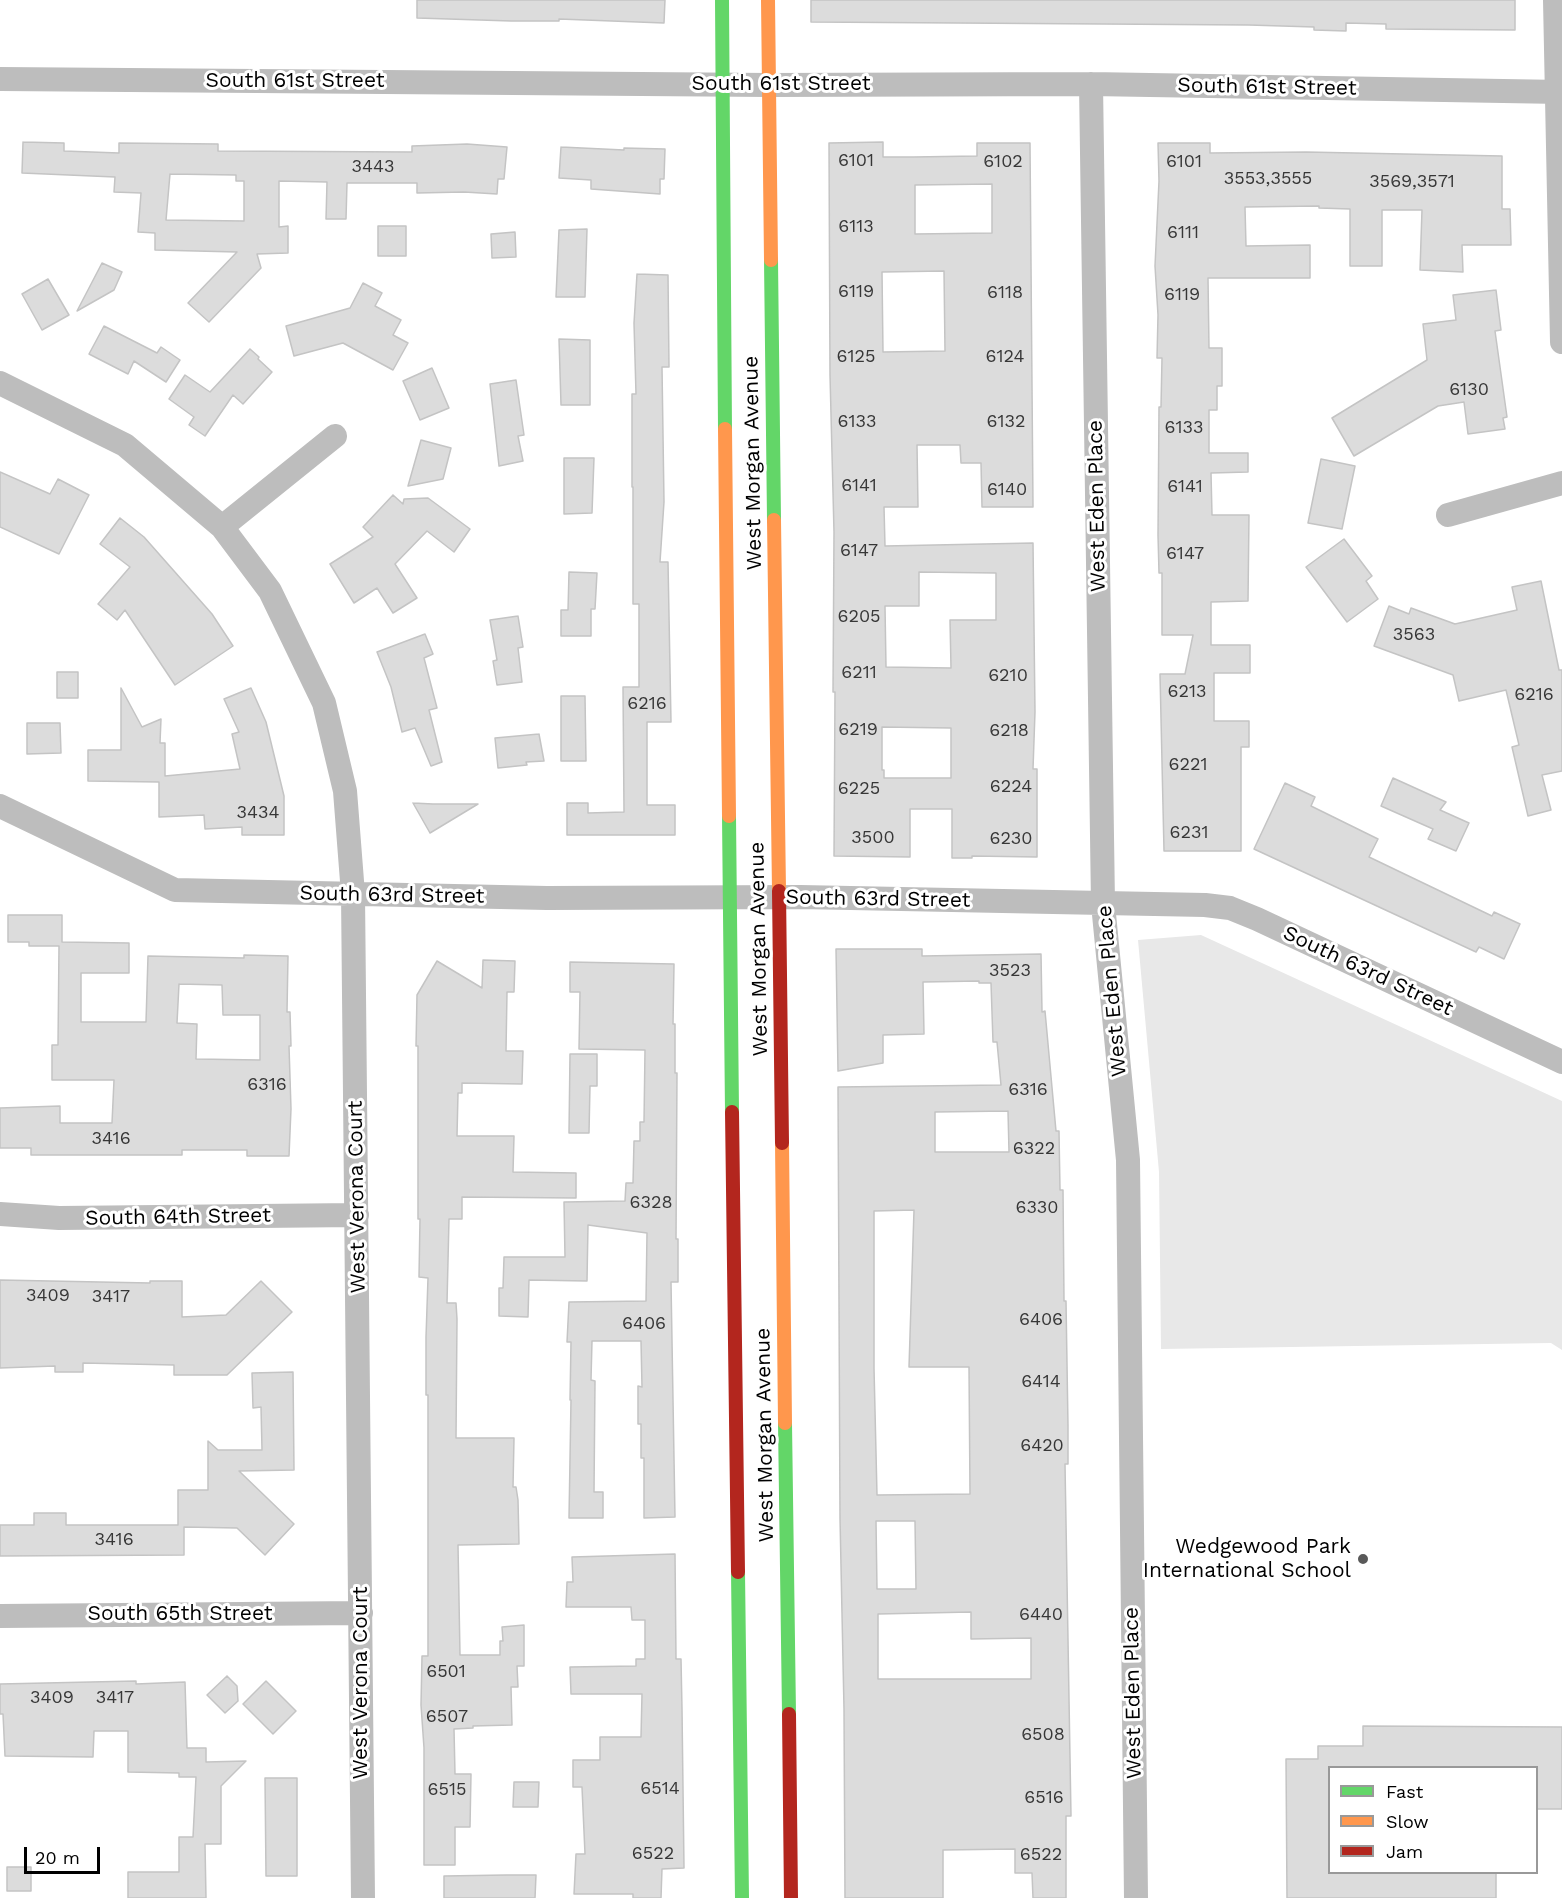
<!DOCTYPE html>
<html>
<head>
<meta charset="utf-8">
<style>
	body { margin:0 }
	#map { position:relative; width:1562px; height:1898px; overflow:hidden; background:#fff; font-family:"Work Sans",sans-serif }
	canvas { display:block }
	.legend { position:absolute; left:1328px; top:1766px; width:210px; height:108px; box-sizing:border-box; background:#fff; border:2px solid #999; margin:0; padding:8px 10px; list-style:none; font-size:18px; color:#000 }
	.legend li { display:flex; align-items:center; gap:12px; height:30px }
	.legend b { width:30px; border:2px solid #999 }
	.scale { position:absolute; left:24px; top:1847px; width:76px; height:27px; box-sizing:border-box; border:3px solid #000; border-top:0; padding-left:8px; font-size:18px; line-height:21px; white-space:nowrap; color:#000; -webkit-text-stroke:4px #fff; paint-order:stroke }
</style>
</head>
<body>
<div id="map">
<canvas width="1562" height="1898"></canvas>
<ul class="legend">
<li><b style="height:8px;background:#63d668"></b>Fast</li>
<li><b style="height:8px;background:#ff974d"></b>Slow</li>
<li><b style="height:8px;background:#b3261e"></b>Jam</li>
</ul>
<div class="scale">20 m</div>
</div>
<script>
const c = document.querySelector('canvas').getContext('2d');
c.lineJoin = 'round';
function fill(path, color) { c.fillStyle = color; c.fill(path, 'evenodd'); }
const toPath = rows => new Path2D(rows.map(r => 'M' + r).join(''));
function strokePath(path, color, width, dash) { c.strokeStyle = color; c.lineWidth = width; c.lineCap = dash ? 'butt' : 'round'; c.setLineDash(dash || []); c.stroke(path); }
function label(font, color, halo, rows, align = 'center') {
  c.font = font + ' "Work Sans",sans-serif'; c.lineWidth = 6; c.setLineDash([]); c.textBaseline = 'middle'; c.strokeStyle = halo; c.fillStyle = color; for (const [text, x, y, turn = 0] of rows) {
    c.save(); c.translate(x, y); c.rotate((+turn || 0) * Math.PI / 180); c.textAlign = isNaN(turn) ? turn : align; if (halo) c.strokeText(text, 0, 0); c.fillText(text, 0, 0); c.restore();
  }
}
const green = toPath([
	[1201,935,1562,1101,1562,1350,1551,1343,1161,1349,1159,1172,1138,940]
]);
const building = toPath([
	[417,0,665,0,664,23,559,19,559,21,511,21,417,18,417,0],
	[811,0,1515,0,1515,30,1386,29,1386,24,1346,23,1346,31,1314,30,1314,27,1249,25,811,22,811,0],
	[23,142,64,143,64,151,119,153,119,143,218,144,218,151,412,152,412,146,467,144,507,147,504,179,498,179,497,194,464,192,417,193,417,183,347,183,346,219,326,219,327,182,279,181,279,227,288,226,288,253,257,254,261,268,209,322,188,303,237,252,155,250,155,233,138,232,141,193,114,192,115,177,22,173,23,142],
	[170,174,236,175,236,181,244,181,244,221,166,220,170,174],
	[883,142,883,157,913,157,977,156,977,143,1030,143,1033,507,982,507,981,463,961,463,960,445,917,445,918,507,884,507,885,546,1033,543,1035,712,1033,769,1037,769,1037,857,972,856,972,858,952,858,952,809,910,809,910,857,834,856,835,692,833,692,834,532,830,375,829,143,883,142],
	[992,184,992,233,915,234,915,185,992,184],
	[944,271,945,351,883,352,882,272,944,271],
	[919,572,996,573,996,620,950,620,951,668,886,667,885,606,919,606,919,572],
	[882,727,951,728,951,778,884,778,884,770,882,770,882,727],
	[1158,143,1210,143,1210,153,1306,152,1502,156,1502,209,1510,209,1511,245,1462,245,1463,272,1420,270,1422,210,1382,210,1382,266,1350,266,1350,209,1319,208,1319,206,1245,207,1246,246,1310,245,1310,278,1208,278,1209,348,1222,348,1222,386,1217,386,1217,410,1209,410,1209,453,1248,453,1248,472,1211,473,1212,515,1249,515,1248,601,1211,602,1211,645,1250,645,1250,673,1214,673,1214,721,1249,721,1249,747,1241,747,1241,851,1164,851,1160,674,1185,674,1193,635,1162,635,1162,573,1159,573,1158,535,1159,407,1161,407,1162,358,1157,358,1158,315,1155,266,1159,181,1158,143],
	[561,147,624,150,624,148,665,149,664,179,660,179,660,194,591,189,591,180,559,178,561,147],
	[378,226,406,226,406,256,378,256,378,226],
	[587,229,585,297,556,297,559,230,587,229],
	[515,232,516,257,492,258,491,234,515,232],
	[102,263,122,272,114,290,77,311,102,263],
	[637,274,668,275,669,367,662,367,664,502,660,562,668,562,671,722,647,722,647,805,675,805,675,835,567,835,567,803,588,803,588,813,624,812,623,687,639,687,639,604,633,604,633,487,632,487,632,394,636,394,634,323,637,274],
	[48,279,69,315,42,330,22,294,48,279],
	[363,283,382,293,375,306,401,320,393,335,408,343,393,370,343,343,294,356,286,326,350,308,363,283],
	[1496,290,1501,330,1495,331,1507,417,1503,418,1505,429,1468,434,1464,402,1438,406,1354,456,1332,418,1427,360,1423,324,1456,320,1453,295,1496,290],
	[104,326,157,353,161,347,180,360,166,382,134,361,128,374,89,354,104,326],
	[559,339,590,340,590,405,561,405,559,339],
	[250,349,259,357,258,359,272,372,243,404,233,395,205,436,189,425,194,417,169,399,185,375,210,392,250,349],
	[432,368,449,408,420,420,403,381,432,368],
	[516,380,524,435,518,436,523,461,499,466,490,384,516,380],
	[421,440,451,448,443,479,408,486,421,440],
	[564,458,594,458,592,513,564,514,564,458],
	[1321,459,1355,466,1342,529,1308,523,1321,459],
	[0,472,50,494,58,479,89,495,59,554,0,527,0,472],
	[393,495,403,504,404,499,428,498,470,529,454,552,427,531,395,564,417,598,393,613,377,588,354,603,330,564,373,537,363,527,393,495],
	[120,518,144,537,212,614,233,646,175,685,125,610,117,620,98,604,130,567,100,544,120,518],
	[1344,539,1372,576,1366,581,1378,599,1347,622,1306,567,1344,539],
	[569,572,597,573,595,609,591,609,591,636,561,636,561,610,568,610,569,572],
	[1541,581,1559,670,1562,670,1562,771,1542,775,1551,810,1528,816,1512,747,1519,745,1506,690,1459,701,1453,675,1374,646,1389,606,1409,614,1411,608,1455,624,1517,610,1512,587,1541,581],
	[518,616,523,647,518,648,522,682,497,685,493,661,497,660,490,620,518,616],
	[425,634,433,654,424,658,437,708,429,710,442,762,431,766,415,728,402,732,391,687,377,652,425,634],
	[57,672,78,672,78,698,57,698,57,672],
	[121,688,142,727,161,719,160,743,165,743,165,776,240,769,232,734,239,732,224,699,251,688,266,722,284,796,284,835,242,835,242,827,205,829,204,815,159,817,159,782,88,781,88,750,121,750,121,688],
	[561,696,585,696,586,761,561,761,561,696],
	[27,723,60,723,61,753,27,754,27,723],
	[539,734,544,761,526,762,527,765,498,768,495,738,539,734],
	[1393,778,1446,802,1440,810,1469,823,1456,851,1428,839,1433,829,1381,806,1393,778],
	[1285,783,1315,797,1311,806,1378,839,1369,857,1492,916,1494,912,1520,924,1504,959,1479,947,1476,952,1254,849,1285,783],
	[413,803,433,804,478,804,430,833,413,803],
	[8,915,62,915,62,942,129,943,129,973,81,973,81,1022,146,1022,148,956,244,958,244,955,288,956,287,1012,290,1012,291,1046,289,1046,291,1109,289,1156,247,1156,247,1150,182,1150,182,1155,31,1155,31,1148,0,1148,0,1108,60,1106,60,1123,112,1123,114,1080,52,1080,52,1045,58,1045,59,946,29,946,29,942,8,942,8,915],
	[179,984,222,985,223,1015,260,1015,260,1060,196,1059,197,1024,177,1023,179,984],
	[836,949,922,949,922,956,1041,954,1042,1012,1045,1011,1056,1131,1059,1131,1060,1190,1063,1190,1064,1301,1066,1301,1068,1426,1068,1464,1065,1464,1071,1816,1066,1816,1066,1898,1033,1898,1032,1873,1015,1873,1015,1849,943,1850,943,1898,845,1898,844,1709,840,1518,838,1087,1001,1085,997,1042,993,1042,991,983,979,983,979,981,923,982,924,1034,883,1035,883,1063,838,1071,836,949],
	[1008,1111,1009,1152,935,1152,935,1112,1008,1111],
	[914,1210,909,1367,969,1367,970,1494,877,1495,874,1368,874,1211,914,1210],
	[876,1521,915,1521,916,1589,877,1589,876,1521],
	[971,1612,971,1639,1031,1638,1031,1679,878,1679,878,1614,971,1612],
	[483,960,515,961,514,992,507,992,506,1051,523,1051,522,1084,462,1083,462,1093,458,1093,457,1136,514,1136,513,1172,576,1173,576,1198,462,1197,462,1219,449,1219,447,1303,456,1303,457,1319,456,1438,514,1438,513,1487,516,1487,518,1500,519,1544,458,1545,460,1655,500,1655,500,1641,503,1641,502,1627,524,1625,524,1666,517,1666,518,1687,511,1687,512,1725,473,1726,473,1728,454,1729,455,1774,471,1774,470,1827,455,1827,455,1865,424,1865,424,1748,421,1705,422,1656,428,1656,428,1395,426,1395,426,1337,428,1278,419,1277,420,1219,418,1219,418,1046,416,1046,417,995,437,961,482,988,483,960],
	[570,962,674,964,673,1024,675,1024,675,1073,677,1073,676,1239,678,1239,678,1282,671,1282,675,1517,644,1518,644,1458,641,1458,641,1424,638,1424,638,1386,642,1387,641,1341,592,1341,591,1380,595,1381,594,1492,603,1492,603,1518,569,1518,571,1400,570,1400,571,1342,567,1342,569,1302,646,1301,647,1233,588,1225,587,1281,529,1280,528,1317,499,1316,499,1288,503,1288,504,1257,565,1257,564,1202,625,1201,626,1183,633,1183,634,1141,640,1141,640,1122,644,1122,645,1050,579,1049,580,992,570,992,570,962],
	[570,1054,597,1054,597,1086,590,1086,589,1133,569,1133,570,1054],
	[0,1280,150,1283,150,1281,182,1281,182,1317,226,1315,261,1281,292,1312,227,1375,174,1375,174,1365,83,1363,83,1372,55,1372,55,1366,0,1368,0,1280],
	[293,1372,294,1470,239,1471,294,1524,265,1555,237,1528,184,1527,184,1555,0,1556,0,1525,34,1525,34,1513,66,1513,66,1525,178,1525,178,1490,208,1490,208,1441,218,1450,262,1450,261,1407,253,1408,252,1373,293,1372],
	[675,1554,676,1659,681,1659,682,1709,684,1868,662,1869,661,1898,633,1898,633,1894,574,1894,576,1854,585,1854,582,1787,573,1787,573,1760,600,1760,600,1737,641,1737,642,1694,571,1694,570,1667,636,1666,636,1659,645,1659,645,1620,632,1620,631,1607,566,1607,567,1582,573,1582,572,1557,675,1554],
	[227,1676,237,1686,238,1701,225,1713,207,1695,227,1676],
	[136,1681,136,1684,185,1682,187,1748,206,1748,206,1762,246,1761,221,1786,221,1844,205,1844,206,1898,128,1898,128,1872,179,1872,179,1837,193,1837,196,1777,179,1777,179,1773,128,1772,128,1731,94,1731,93,1757,5,1756,3,1714,0,1714,0,1684,136,1681],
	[266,1681,296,1711,273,1734,243,1704,266,1681],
	[1363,1726,1562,1727,1562,1809,1536,1809,1536,1767,1329,1767,1329,1872,1496,1872,1496,1898,1287,1898,1286,1759,1318,1759,1318,1746,1363,1746,1363,1726],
	[265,1778,297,1778,297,1876,266,1876,265,1778],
	[514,1782,539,1782,538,1807,513,1807,514,1782],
	[7,1867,31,1867,31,1891,7,1891,7,1867],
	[506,1875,536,1875,535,1898,444,1898,444,1876,506,1875]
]);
const street = toPath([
	[1555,0,1562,342],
	[0,79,769,85,1091,84,1562,92],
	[1091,84,1103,904,1128,1160,1136,1898],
	[0,383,125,445,222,527,270,591,324,703,345,791,353,894,363,1898],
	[1448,515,1562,483],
	[222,527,335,436],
	[0,806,175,890,547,898,800,897,1205,905,1230,908,1257,919,1562,1062],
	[0,1214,59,1218,357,1215],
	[0,1616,361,1613]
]);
const fast = toPath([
	[722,0,725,429],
	[771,260,774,520],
	[729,816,732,1112],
	[785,1423,789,1714],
	[738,1572,742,1898]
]);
const slow = toPath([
	[768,0,771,260],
	[725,429,729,816],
	[774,520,779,891],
	[782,1143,785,1423]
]);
const jam = toPath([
	[779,891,782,1143],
	[732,1112,738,1572],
	[789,1714,791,1898]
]);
const markers = [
	[1363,1559,6,"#595959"]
];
const numberNames = [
	["6101",856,161],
	["6102",1003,162],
	["6101",1184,162],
	["3443",373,167],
	["3553,3555",1268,179],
	["3569,3571",1412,182],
	["6113",856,227],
	["6111",1183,233],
	["6119",856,292],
	["6118",1005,293],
	["6119",1182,295],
	["6125",856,357],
	["6124",1005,357],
	["6130",1469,390],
	["6133",857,422],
	["6132",1006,422],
	["6133",1184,428],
	["6141",859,486],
	["6141",1185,487],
	["6140",1007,490],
	["6147",859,551],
	["6147",1185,554],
	["6205",859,617],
	["3563",1414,635],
	["6211",859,673],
	["6210",1008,676],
	["6213",1187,692],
	["6216",1534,695],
	["6216",647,704],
	["6219",858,730],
	["6218",1009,731],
	["6221",1188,765],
	["6224",1011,787],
	["6225",859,789],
	["3434",258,813],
	["6231",1189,833],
	["3500",873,838],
	["6230",1011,839],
	["3523",1010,971],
	["6316",267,1085],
	["6316",1028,1090],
	["3416",111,1139],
	["6322",1034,1149],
	["6328",651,1203],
	["6330",1037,1208],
	["3409",48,1296],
	["3417",111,1297],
	["6406",1041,1320],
	["6406",644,1324],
	["6414",1041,1382],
	["6420",1042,1446],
	["3416",114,1540],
	["6440",1041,1615],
	["6501",446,1672],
	["3409",52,1698],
	["3417",115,1698],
	["6507",447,1717],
	["6508",1043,1735],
	["6514",660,1789],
	["6515",447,1790],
	["6516",1044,1798],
	["6522",653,1854],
	["6522",1041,1855]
];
const streetNames = [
	["South 61st Street",295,81],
	["South 61st Street",781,84],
	["South 61st Street",1267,87,1],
	["West Morgan Avenue",753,463,-91],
	["West Eden Place",1097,506,-91],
	["South 63rd Street",392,895,1],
	["South 63rd Street",878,899,1],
	["West Morgan Avenue",759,949,-91],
	["South 63rd Street",1368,971,25],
	["West Eden Place",1112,991,-95],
	["West Verona Court",357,1197,-91],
	["South 64th Street",178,1217,-1],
	["West Morgan Avenue",765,1435,-91],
	["South 65th Street",180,1614],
	["West Verona Court",361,1683,-90],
	["West Eden Place",1133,1693,-91]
];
const poiNames = [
	["Wedgewood Park",1351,1547],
	["International School",1351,1571]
];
fill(green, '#e8e8e8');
fill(building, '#dcdcdc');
strokePath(building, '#c4c4c4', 1.5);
strokePath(street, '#bdbdbd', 24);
strokePath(fast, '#63d668', 14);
strokePath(slow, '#ff974d', 14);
strokePath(jam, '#b3261e', 14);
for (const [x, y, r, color] of markers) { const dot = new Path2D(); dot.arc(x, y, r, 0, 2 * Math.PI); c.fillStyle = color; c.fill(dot); strokePath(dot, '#fff', 2); }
label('18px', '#373737', null, numberNames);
label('21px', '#000', '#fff', streetNames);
label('21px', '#000', '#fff', poiNames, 'right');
</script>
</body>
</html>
